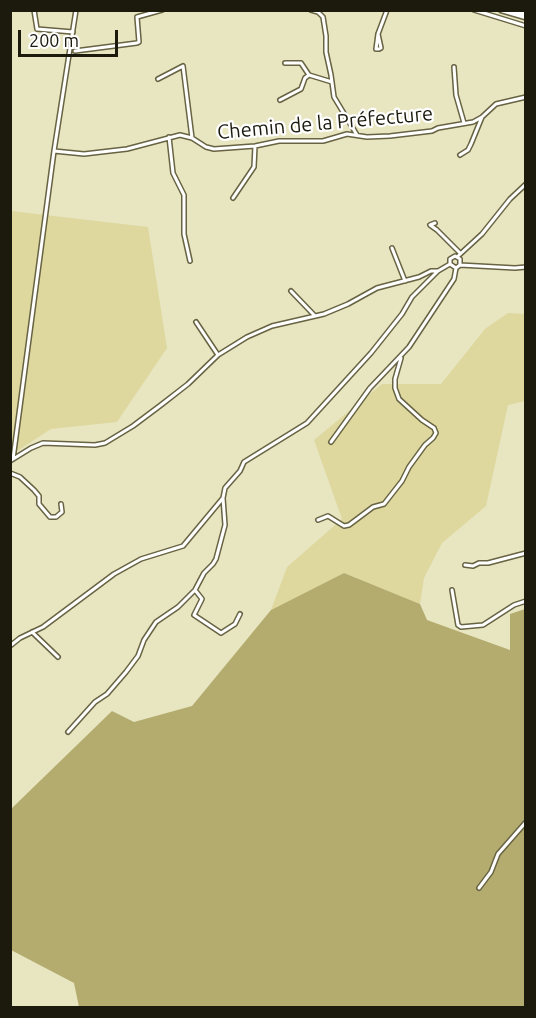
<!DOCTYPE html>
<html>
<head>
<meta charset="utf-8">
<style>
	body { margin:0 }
	#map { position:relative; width:536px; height:1018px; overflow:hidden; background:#e8e5c1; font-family:Ubuntu,sans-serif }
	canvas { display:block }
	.frame { position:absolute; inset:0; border:12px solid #1c1a0d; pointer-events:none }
	.scale { position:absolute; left:18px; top:30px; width:100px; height:27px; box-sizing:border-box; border:3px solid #1c1a0d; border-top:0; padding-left:8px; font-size:18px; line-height:21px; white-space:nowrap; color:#1c1a0d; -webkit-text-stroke:4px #fff; paint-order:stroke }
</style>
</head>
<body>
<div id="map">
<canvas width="536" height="1018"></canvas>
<div class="frame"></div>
<div class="scale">200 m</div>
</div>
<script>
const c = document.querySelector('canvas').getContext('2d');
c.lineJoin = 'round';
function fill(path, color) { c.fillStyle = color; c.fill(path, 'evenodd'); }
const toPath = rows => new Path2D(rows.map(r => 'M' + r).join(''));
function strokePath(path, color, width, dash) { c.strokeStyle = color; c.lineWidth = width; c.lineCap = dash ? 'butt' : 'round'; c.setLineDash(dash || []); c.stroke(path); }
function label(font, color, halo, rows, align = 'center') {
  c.font = font + ' Ubuntu,sans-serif'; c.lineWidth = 4.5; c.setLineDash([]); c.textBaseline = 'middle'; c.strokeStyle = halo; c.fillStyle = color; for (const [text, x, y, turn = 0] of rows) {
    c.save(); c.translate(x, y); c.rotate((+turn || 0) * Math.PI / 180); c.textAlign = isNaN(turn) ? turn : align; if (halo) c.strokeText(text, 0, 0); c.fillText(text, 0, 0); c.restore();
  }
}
const green = toPath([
	[11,211,148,227,167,348,117,422,51,429,11,455],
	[508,313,525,314,525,401,508,405,486,506,442,543,424,578,420,604,344,573,271,610,287,567,342,519,314,440,382,384,441,384,485,329]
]);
const forest = toPath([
	[344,573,420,604,427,620,510,650,510,614,525,609,525,1007,79,1007,74,983,11,950,10,810,112,711,134,722,192,706,271,610]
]);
const street = toPath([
	[34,10,37,29,73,32],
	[311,10,318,12,323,17,326,36,326,52,331,75,334,97,357,135],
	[474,10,526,26],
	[378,34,381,48,379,49,376,49,378,34,387,10],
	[75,51,137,43,139,42,137,17,162,10],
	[285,63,301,63,309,75],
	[454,67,456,95,464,123],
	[158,79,183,66,192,138],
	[280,100,301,89,305,78,309,75,332,82],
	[169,137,173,173,184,195,184,234,190,261],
	[54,151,84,154,127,149,180,135,192,138,206,147,214,149,255,146,279,141,323,141,347,134,367,137,390,136,432,131,438,128,473,122,482,117,496,104,526,97],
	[460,155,468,150,471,144,482,117],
	[233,198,254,167,255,146],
	[435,223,430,225,437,230,460,253],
	[392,248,405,281],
	[457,257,482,234,510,199,526,184],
	[450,264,456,268,460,265,515,268,526,267],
	[450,264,450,259,455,256,460,259,460,265],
	[291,291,315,316],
	[196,322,218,355],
	[331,442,370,388,409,347,454,279,456,268],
	[13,459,54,151,76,10],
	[10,461,31,448,43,443,95,445,105,443,133,426,161,405,188,384,218,355,247,337,272,326,324,314,348,304,377,288,419,277,431,271,438,271,450,264],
	[10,473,20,477,34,490,39,496,39,504,50,517,56,517,62,512,61,504],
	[318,520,328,516,344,526,349,525,373,507,384,504,402,481,409,467,425,445,433,438,436,433,434,428,422,420,399,399,395,388,395,379,401,358],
	[465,565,473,566,479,563,488,563,526,553],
	[195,590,202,599,194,615,221,633,235,624,240,614],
	[452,590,458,625,461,627,483,625,514,605,526,601],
	[32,632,58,657],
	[10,646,20,638,43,627,114,574,141,559,183,546,223,498,225,488,240,471,244,462,307,423,371,353,402,314,412,297,438,271],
	[68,732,95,702,107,694,126,672,138,656,144,640,156,622,178,607,195,590,204,573,213,564,216,559,225,525,223,498],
	[479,888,491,872,498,854,526,822]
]);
const primary = toPath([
	[502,10,526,17],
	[514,10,526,13]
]);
const streetNames = [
	["Chemin de la Préfecture",325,123,-5]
];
fill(green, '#ded89f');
fill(forest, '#b4ac6e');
strokePath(street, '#676343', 6);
strokePath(primary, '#676343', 8);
strokePath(street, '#fff', 3);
strokePath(primary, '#fff', 4.5);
label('20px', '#1c1a0d', '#fff', streetNames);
</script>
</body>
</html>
